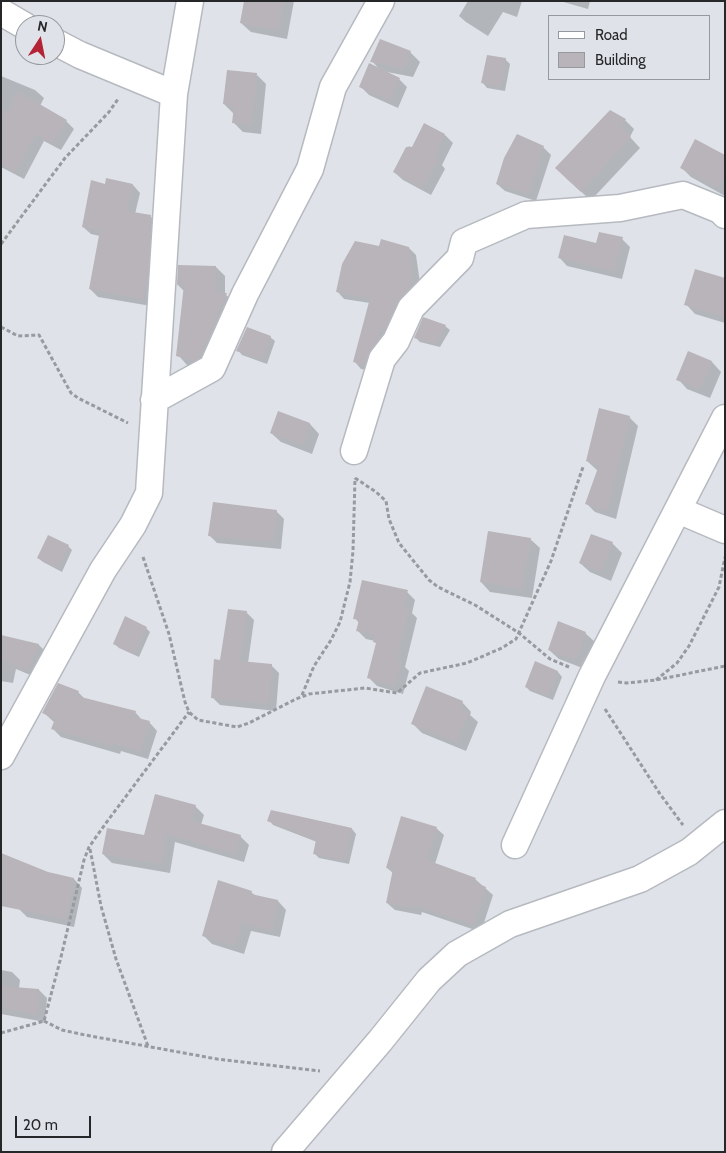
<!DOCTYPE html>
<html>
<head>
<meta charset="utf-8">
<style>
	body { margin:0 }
	#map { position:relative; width:726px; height:1153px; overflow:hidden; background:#dfe3e9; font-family:Cabin,sans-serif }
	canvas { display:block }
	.frame { position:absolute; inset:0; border:2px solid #262729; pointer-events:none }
	.legend { position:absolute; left:548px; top:15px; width:162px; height:65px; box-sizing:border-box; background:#dfe3e9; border:1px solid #95989c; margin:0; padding:6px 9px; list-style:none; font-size:15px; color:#262729 }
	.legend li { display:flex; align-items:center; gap:10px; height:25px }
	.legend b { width:25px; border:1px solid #95989c }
	.north { position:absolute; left:15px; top:15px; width:50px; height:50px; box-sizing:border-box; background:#dfe3e9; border:1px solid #95989c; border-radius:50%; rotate:11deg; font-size:14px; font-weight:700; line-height:20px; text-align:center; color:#262729 }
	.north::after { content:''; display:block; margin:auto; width:18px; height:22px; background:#b42236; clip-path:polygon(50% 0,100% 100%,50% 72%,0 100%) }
	.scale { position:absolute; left:15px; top:1116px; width:76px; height:22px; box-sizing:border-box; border:2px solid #262729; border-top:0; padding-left:6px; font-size:15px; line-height:18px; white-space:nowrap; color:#262729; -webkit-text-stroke:4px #dfe3e9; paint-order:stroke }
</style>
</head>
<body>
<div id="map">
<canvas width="726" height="1153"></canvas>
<div class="frame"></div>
<ul class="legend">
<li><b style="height:6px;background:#fff"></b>Road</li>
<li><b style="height:14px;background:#b8b4b9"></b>Building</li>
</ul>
<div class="north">N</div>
<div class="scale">20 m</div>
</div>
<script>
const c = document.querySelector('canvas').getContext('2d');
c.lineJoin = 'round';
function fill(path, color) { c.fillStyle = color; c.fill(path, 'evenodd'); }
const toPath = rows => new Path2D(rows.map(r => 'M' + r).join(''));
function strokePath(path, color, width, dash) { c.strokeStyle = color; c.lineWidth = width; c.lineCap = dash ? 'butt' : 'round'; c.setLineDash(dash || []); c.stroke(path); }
const shadow = toPath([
	[245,1,294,1,287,39,251,32,241,23],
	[468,1,522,1,517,17,503,12,488,36,466,22,459,16],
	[560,1,590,1,588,9],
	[410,52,420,62,413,77,387,72,399,79,407,87,398,108,369,95,361,87,379,69,372,61],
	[505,59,510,64,505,91,487,88,483,83],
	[257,75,266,84,261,134,243,132,233,122,234,114,224,104],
	[1,76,35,90,44,98,40,106,66,121,74,129,61,150,44,141,24,179,1,167],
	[625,120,634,129,630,137,640,148,594,197,587,197,566,178],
	[445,135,453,143,442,165,445,169,431,195,403,180,394,172,409,146,413,148],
	[543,147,551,155,536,201,505,191,497,184],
	[725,157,725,196,691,177,681,167],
	[133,185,140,193,135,214,151,217,158,224,151,306,98,297,90,289,100,236,91,234,83,227],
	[622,239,630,247,622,279,567,266,559,257],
	[380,247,409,248,416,255,420,283,372,371,361,369,354,361,370,303,344,299,337,291],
	[216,267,225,276,225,294,236,304,204,370,187,365,178,355,184,291,178,285],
	[725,279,725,323,695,314,686,304],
	[445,326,450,330,440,347,420,342,415,337],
	[270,337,275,341,267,364,242,355,238,350],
	[689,352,712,362,721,372,710,398,687,389,678,379],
	[278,413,310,424,319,434,312,454,281,442,271,433],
	[629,417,638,426,616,519,595,512,586,503,598,471,587,461],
	[276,511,284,519,281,549,217,543,209,535],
	[530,539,540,548,532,598,490,592,481,582],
	[612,543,622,553,611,581,590,572,580,563],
	[68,546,72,550,62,572,43,562,38,558],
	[407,592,415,600,412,613,417,618,405,667,409,671,403,694,377,686,369,678,377,645,375,641,366,639,357,630,359,623,355,618],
	[246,612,254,620,248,663,272,666,279,673,276,711,220,705,212,697,222,661],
	[146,628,150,632,139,657,119,648,114,643],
	[585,633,595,642,585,669,559,659,549,650],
	[1,636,39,645,46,652,35,677,16,669,13,683,1,681],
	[535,663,558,672,562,677,553,700,530,691,526,687],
	[78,692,85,699,135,712,143,721,149,722,157,731,148,759,121,751,120,754,61,737,53,729,55,723,44,713],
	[462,702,471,712,470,715,478,722,466,751,422,733,412,723],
	[195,806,204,815,201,825,240,836,249,845,244,862,175,842,170,873,112,863,103,854,145,836],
	[269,820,352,829,356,834,349,864,319,858,314,853,317,842,273,825],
	[436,828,444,835,435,864,475,879,493,895,481,932,422,912,421,915,395,910,387,903,393,873,387,868],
	[47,874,74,879,82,888,74,927,27,917,19,909],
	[251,892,256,896,278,901,286,910,280,937,251,931,244,954,212,944,203,935],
	[1,970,12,972,20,980,19,988,39,990,47,998,45,1022,1,1014]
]);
const building = toPath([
	[244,1,283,1,278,30,240,23],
	[380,39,411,51,404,68,370,62],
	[487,55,506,58,501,87,481,83],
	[369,63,400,78,390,101,359,87],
	[227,70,257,73,252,125,232,123,234,106,223,104],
	[17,91,67,120,53,143,36,134,15,172,1,164,1,110,8,113],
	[610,110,626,119,621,127,631,137,581,192,555,168],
	[424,123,445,134,434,157,438,160,422,188,393,172,406,147,412,147],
	[517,134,544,146,528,194,496,184,504,158],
	[695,139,725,155,725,176,718,188,680,168],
	[106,178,133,184,127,211,151,215,147,284,143,299,89,289,100,230,82,227,91,180,105,184],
	[599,232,623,237,614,271,558,258,564,235,596,243],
	[381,239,409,247,413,275,409,288,398,302,385,330,381,329,378,340,370,350,364,365,353,362,370,298,336,292,342,264,355,241,379,246],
	[178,265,216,266,216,292,227,293,200,357,194,361,176,356,184,285,177,285],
	[695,269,725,278,725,317,684,305],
	[423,317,446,325,436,344,414,338],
	[247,327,271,336,262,360,236,351],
	[688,351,712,361,700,389,676,380],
	[599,408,630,416,607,511,585,504,599,465,586,461],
	[278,411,310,423,303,445,270,433],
	[213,502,277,510,273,542,208,536],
	[488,531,531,538,522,589,480,582],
	[591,534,613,542,601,572,579,563],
	[48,535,69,545,58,568,37,558],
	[362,580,408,590,403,607,409,608,397,660,402,661,395,686,367,678,376,643,373,642,375,635,356,631,359,620,353,619],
	[228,609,247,611,240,661,272,664,269,704,211,698,214,659,220,660],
	[125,616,147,627,134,654,113,644],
	[558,621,586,632,576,660,548,650],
	[1,635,39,644,28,671,1,660],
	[535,661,558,671,548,696,525,687],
	[58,683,79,691,77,696,136,711,134,717,150,721,140,752,113,743,112,746,51,729,55,719,42,713],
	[426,686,463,701,460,708,469,712,457,742,411,724],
	[155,794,196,805,192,821,241,835,236,854,166,834,161,864,102,854,107,828,144,835],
	[271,810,352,828,345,860,313,854,316,840,267,821],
	[401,816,437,827,427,860,476,878,474,882,486,887,473,925,414,905,414,908,386,903,393,869,386,868],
	[1,853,48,872,74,878,66,919,1,906],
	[218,880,252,891,251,894,278,900,272,930,242,923,235,946,202,936],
	[1,986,39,989,38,1015,1,1008]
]);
const path = toPath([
	[1,244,65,158,109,112,118,99],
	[1,327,18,336,39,335,71,393,78,398,128,423],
	[355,478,376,492,386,501,389,519,399,543,429,580,438,587,475,605,519,633,550,659,569,667],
	[143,557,169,634,185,702,189,712,198,720,237,727,249,723,296,699,309,694,365,688,397,693,420,673,467,663,502,648,516,639,551,561,583,467],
	[656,680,677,663,689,646,719,587,725,557],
	[618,682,627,683,656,680,725,666],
	[302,695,314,666,331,640,340,622,350,582,353,551,355,478],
	[605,709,660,794,683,825],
	[90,849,101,906,116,959,148,1046],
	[44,1021,62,1030,85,1035,217,1059,320,1071],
	[1,1033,44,1021,61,957,84,860,89,847,106,823,189,712]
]);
const minor = toPath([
	[1,12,25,26],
	[55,42,80,55,174,94],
	[154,400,212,368,245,294,310,169,333,87,381,1],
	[354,451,382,359,396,341,411,308,460,258,464,242,526,215,620,208,683,195,720,210,725,215],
	[678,510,725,530],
	[1,756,103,570,133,525,149,493,174,94,190,1],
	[515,845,592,676,725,418],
	[285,1152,380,1041,429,980,457,954,510,924,640,879,689,852,725,823]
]);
fill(shadow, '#0003');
fill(building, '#b8b4b9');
strokePath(minor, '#b6bac0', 29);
strokePath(path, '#979a9e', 3, [4, 2.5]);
strokePath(minor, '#fff', 26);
</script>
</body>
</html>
